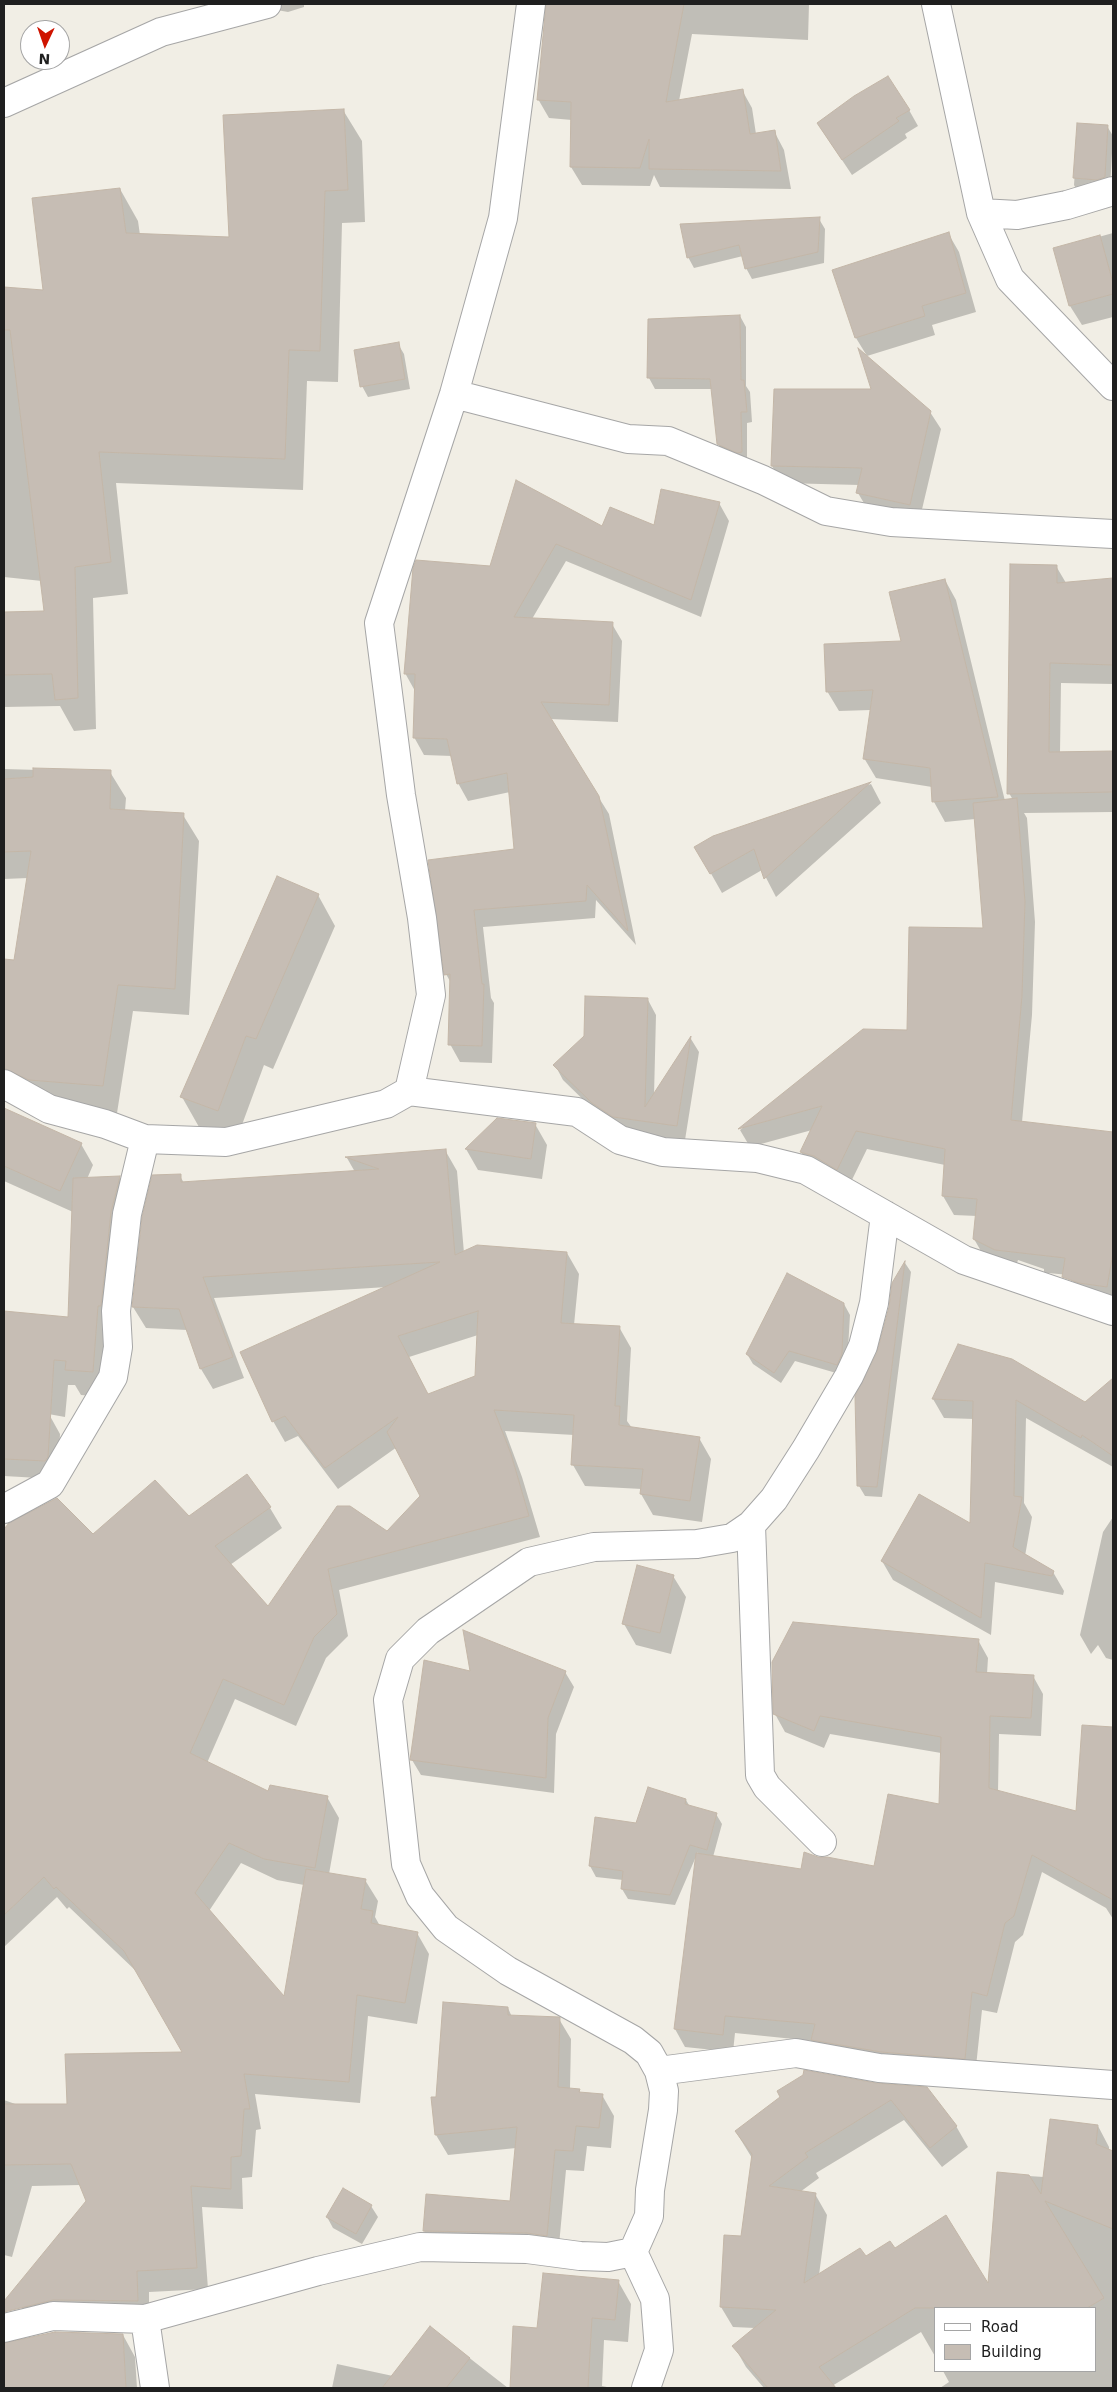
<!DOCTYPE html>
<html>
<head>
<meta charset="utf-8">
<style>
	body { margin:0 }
	#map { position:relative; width:1117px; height:2392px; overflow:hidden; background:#f1eee5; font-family:"DejaVu Sans",sans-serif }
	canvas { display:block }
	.frame { position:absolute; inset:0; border:5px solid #1f1f1f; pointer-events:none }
	.legend { position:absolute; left:934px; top:2307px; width:162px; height:65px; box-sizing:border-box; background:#fff; border:1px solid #a5a5a5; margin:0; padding:6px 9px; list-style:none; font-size:15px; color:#1f1f1f }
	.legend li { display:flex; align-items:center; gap:10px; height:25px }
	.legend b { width:25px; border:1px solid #a5a5a5 }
	.north { position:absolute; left:20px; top:20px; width:50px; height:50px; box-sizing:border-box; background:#fff; border:1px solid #a5a5a5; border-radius:50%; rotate:183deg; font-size:14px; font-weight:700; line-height:20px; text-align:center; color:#1f1f1f }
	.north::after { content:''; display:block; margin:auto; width:18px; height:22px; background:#cf1400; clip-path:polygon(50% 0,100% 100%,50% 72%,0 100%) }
</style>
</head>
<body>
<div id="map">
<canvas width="1117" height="2392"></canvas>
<div class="frame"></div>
<ul class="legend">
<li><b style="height:6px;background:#fff"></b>Road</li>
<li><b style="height:14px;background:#c6bdb4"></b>Building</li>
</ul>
<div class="north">N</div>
</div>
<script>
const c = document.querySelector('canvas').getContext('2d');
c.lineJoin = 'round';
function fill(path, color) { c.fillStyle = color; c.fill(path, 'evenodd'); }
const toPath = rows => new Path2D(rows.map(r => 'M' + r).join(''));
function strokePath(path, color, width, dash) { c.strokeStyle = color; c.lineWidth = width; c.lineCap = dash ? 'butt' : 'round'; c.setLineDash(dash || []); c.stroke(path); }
const shadow = toPath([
	[244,4,304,4,304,7,288,12],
	[620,4,809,4,808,40,692,34,679,101,742,90,752,108,756,134,774,131,784,150,791,189,660,187,654,175,650,186,582,185,571,167,572,120,549,118,538,99,616,31],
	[343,110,362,141,365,222,342,223,338,382,307,381,303,490,116,483,128,594,93,598,96,729,74,731,60,706,4,707,4,614,46,613,42,581,4,577,4,289,44,292,120,189,138,221,140,235,231,238],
	[909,110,918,126,905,134,907,138,852,175,818,124],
	[1078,124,1107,126,1113,136,1110,188,1080,196,1074,185],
	[819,219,825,229,824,263,752,279,746,268,743,256,694,268,688,257],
	[948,233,959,252,976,312,932,325,935,335,867,356,856,338],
	[1113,233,1113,317,1082,325,1070,306,1055,249],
	[740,316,746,327,746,386,750,392,752,422,747,423,747,462,724,454,718,444,713,389,655,389,649,378,649,320],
	[398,344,404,354,410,389,368,397,362,386],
	[775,390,930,412,941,429,919,522,868,510,858,493,859,485,782,483,772,466],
	[719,503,729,521,701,617,566,561,532,619,612,624,622,641,618,722,550,719,609,814,636,945,596,900,595,918,483,927,491,998,494,1003,492,1063,460,1062,450,1044,451,983,446,974,429,861,515,850,510,792,468,801,458,783,452,756,424,755,414,737,415,691,405,673,491,567,602,527,655,527],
	[1056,566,1066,583,1113,579,1113,684,1061,683,1060,753,1113,752,1113,812,1024,813,1027,818,1035,922,1032,1015,1022,1122,1113,1133,1113,1301,1076,1286,1069,1275,1048,1273,1058,1290,985,1258,974,1239,977,1216,954,1215,943,1196,945,1165,867,1149,848,1188,812,1171,801,1152,812,1130,750,1147,740,1130,864,1031,909,1032,984,930,975,819,945,822,934,802,932,787,876,778,864,758,871,710,839,711,827,691,902,642,945,580,956,600,1005,801,1013,800,1009,793],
	[1018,1260,1044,1269,1044,1272,1017,1263],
	[4,769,110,772,126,798,125,811,183,815,199,841,189,1015,133,1011,117,1113,45,1106,26,1096,11,1070,28,878,4,879],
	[871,784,881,803,776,897,762,870,722,893,696,847,714,837],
	[318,895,335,926,273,1069,264,1065,236,1141,199,1127,182,1097],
	[4,960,19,962,33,987,4,1033],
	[648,1000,656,1015,654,1096,691,1039,699,1052,685,1140,623,1132,602,1118,563,1080,555,1065],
	[4,1109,81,1144,93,1165,87,1179,119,1178,134,1202,107,1397,81,1395,75,1385,68,1385,65,1417,4,1406,4,1312,69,1318,73,1212,4,1181],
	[535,1124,547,1145,542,1179,478,1170,466,1149],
	[445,1150,457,1171,464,1253,567,1253,579,1274,574,1325,619,1327,631,1348,627,1421,632,1428,699,1438,711,1459,702,1522,653,1515,641,1494,642,1489,585,1486,573,1465,574,1435,505,1431,522,1477,540,1537,339,1590,348,1636,326,1658,296,1726,235,1699,207,1763,268,1792,327,1797,339,1818,329,1874,365,1880,378,1901,375,1917,380,1926,417,1933,429,1954,417,2024,368,2016,360,2103,255,2094,261,2129,256,2130,252,2177,242,2178,243,2209,202,2207,208,2289,149,2292,149,2322,25,2313,13,2292,87,2201,81,2185,32,2186,12,2257,4,2255,4,2100,18,2105,68,2114,184,2053,137,1972,69,1907,67,1909,57,1897,4,1947,4,1760,156,1743,4,1728,4,1656,17,1657,4,1644,4,1531,10,1524,93,1536,189,1517,270,1508,282,1528,230,1565,268,1608,337,1507,387,1533,421,1496,397,1447,338,1489,298,1436,285,1442,273,1421,387,1287,214,1298,244,1378,213,1389,201,1369,187,1330,146,1328,133,1307,180,1176,184,1183,355,1172,347,1158],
	[478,1335,476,1377,428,1395,409,1357],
	[241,1863,277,1880,304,1885,284,1999,209,1911],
	[905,1263,911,1272,882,1497,865,1496,859,1486,878,1353,890,1307,894,1283],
	[844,1304,850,1315,847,1366,843,1375,795,1361,781,1383,753,1364,747,1354],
	[959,1346,1086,1404,1113,1380,1113,1467,1026,1418,1024,1503,1032,1517,1025,1556,1053,1572,1064,1591,1063,1595,995,1582,991,1635,893,1580,882,1561,971,1525,974,1419,944,1418,933,1399],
	[4,1416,50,1416,60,1434,58,1476,56,1479,4,1476],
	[1113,1517,1113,1660,1106,1658,1098,1645,1091,1654,1080,1635,1103,1532],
	[673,1576,686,1597,671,1654,636,1645,624,1624],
	[978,1640,988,1658,987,1674,1033,1676,1043,1694,1041,1736,999,1734,998,1792,1077,1813,1084,1726,1113,1728,1113,1919,1106,1908,1042,1872,1023,1935,1015,1942,997,2013,982,2010,975,2076,823,2058,813,2041,735,2033,733,2052,685,2047,675,2029,698,1852,675,1905,628,1899,622,1889,623,1880,596,1877,590,1866,637,1824,686,1800,690,1807,716,1814,722,1824,713,1857,802,1871,818,1858,875,1867,940,1805,941,1753,830,1734,824,1748,785,1732,775,1714],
	[472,1672,565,1672,574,1687,556,1734,554,1793,421,1775,412,1760],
	[508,2008,512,2017,559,2019,571,2039,570,2089,579,2090,581,2094,602,2095,614,2116,611,2148,587,2146,584,2171,566,2170,558,2256,436,2251,424,2231,427,2196,512,2203,516,2148,448,2155,436,2135,432,2099,437,2098],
	[876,2085,956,2126,968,2147,942,2167,904,2120,816,2173,819,2178,800,2192,815,2194,827,2215,819,2275,894,2249,989,2287,998,2174,1044,2177,1098,2126,1109,2147,1109,2150,1113,2152,1113,2388,940,2388,949,2382,943,2371,1096,2371,1096,2308,936,2308,936,2358,921,2332,832,2386,834,2388,764,2388,746,2367,734,2346,755,2328,733,2327,721,2307,742,2237,752,2158,736,2132],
	[344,2190,371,2206,378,2217,362,2244,333,2228,327,2217],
	[618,2281,631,2304,628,2342,604,2340,602,2386,612,2388,511,2388,514,2328,538,2329],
	[431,2328,508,2388,332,2388,337,2364,393,2376],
	[123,2335,135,2357,137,2388,4,2388,4,2344]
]);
const building = toPath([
	[546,4,684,4,666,102,743,89,750,134,775,130,781,171,649,169,649,139,640,168,570,167,571,102,537,100,546,4],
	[888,76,910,110,896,118,899,121,842,160,817,123,854,96,888,76],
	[344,109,348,190,325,191,320,351,289,350,285,459,99,452,111,562,75,567,78,698,55,700,52,674,4,675,4,612,44,611,10,330,4,330,4,287,43,290,32,198,120,188,126,233,229,237,223,115,344,109],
	[1077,123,1108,125,1105,177,1097,180,1073,178,1077,123],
	[820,217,818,252,745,269,739,245,687,258,680,224,820,217],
	[949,232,966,293,922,306,925,316,855,338,832,270,949,232],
	[1100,235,1113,283,1113,294,1069,306,1053,248,1100,235],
	[740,315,741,380,744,380,747,412,741,412,742,452,737,453,717,444,710,379,647,378,648,319,740,315],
	[399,342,405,379,360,387,354,350,399,342],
	[858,348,931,411,910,505,856,493,862,468,771,466,774,389,871,389,858,348],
	[516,480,602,526,610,507,654,525,661,489,720,502,691,600,556,544,514,617,613,622,609,705,541,702,599,796,628,931,587,885,586,901,474,910,482,984,484,984,482,1046,448,1045,450,974,444,975,428,860,514,849,507,773,457,784,447,739,413,738,415,674,404,674,413,568,416,560,490,566,516,480],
	[1010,564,1057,565,1057,583,1113,578,1113,665,1050,663,1049,752,1113,751,1113,792,1007,794,1010,564],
	[945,579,998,797,932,802,930,768,863,759,873,690,826,692,824,644,901,641,889,592,945,579],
	[33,768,111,770,110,809,184,813,175,989,118,985,103,1086,29,1080,4,1068,4,959,14,960,31,851,4,852,4,779,33,777,33,768],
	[871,782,764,879,754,849,710,874,694,847,713,836,871,782],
	[1017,798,1025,902,1022,996,1011,1120,1113,1132,1113,1253,1107,1287,1079,1283,1062,1277,1065,1258,995,1250,973,1239,977,1199,942,1196,945,1149,856,1131,837,1170,814,1156,800,1152,822,1106,738,1129,863,1029,907,1030,909,927,983,928,973,803,1017,798],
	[277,876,319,894,256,1039,246,1036,218,1111,180,1097,277,876],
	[585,996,648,998,645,1107,691,1036,677,1126,613,1117,592,1103,553,1065,584,1036,585,996],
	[4,1108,82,1143,60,1191,4,1166,4,1108],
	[497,1118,536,1123,531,1159,465,1149,497,1118],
	[446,1149,455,1255,477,1245,567,1252,561,1323,620,1326,615,1406,620,1406,619,1425,700,1437,690,1501,640,1494,643,1469,571,1465,574,1415,494,1410,511,1454,529,1516,328,1569,337,1614,314,1637,284,1705,223,1679,190,1753,268,1791,270,1785,328,1796,315,1868,264,1859,229,1843,195,1893,284,1996,306,1869,366,1879,361,1909,373,1911,371,1923,418,1932,405,2003,357,1995,349,2082,244,2074,250,2109,244,2109,241,2156,231,2157,231,2189,191,2186,197,2268,137,2271,138,2301,53,2300,4,2312,4,2301,86,2201,71,2164,4,2165,4,2104,67,2104,65,2054,182,2052,124,1951,56,1887,54,1889,44,1877,4,1915,4,1529,9,1523,57,1498,93,1534,155,1480,189,1516,247,1474,271,1507,215,1546,268,1606,337,1506,350,1506,387,1531,420,1496,387,1432,398,1417,325,1468,285,1416,272,1422,240,1352,440,1262,203,1277,233,1357,200,1369,179,1309,132,1307,142,1217,152,1175,181,1174,181,1182,379,1169,345,1157,446,1149],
	[478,1311,475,1376,428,1394,398,1336,478,1311],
	[120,1176,111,1212,101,1306,98,1306,93,1372,65,1370,66,1361,54,1360,48,1457,45,1461,4,1459,4,1311,68,1317,73,1178,120,1176],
	[905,1261,877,1487,857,1486,855,1396,877,1352,889,1307,892,1283,905,1261],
	[787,1273,844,1303,842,1354,837,1365,789,1351,774,1373,746,1354,787,1273],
	[958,1344,1012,1359,1085,1402,1113,1378,1113,1456,1082,1435,1081,1438,1016,1400,1014,1496,1022,1497,1013,1547,1054,1571,1052,1576,985,1563,981,1618,881,1561,919,1494,970,1523,973,1401,932,1399,958,1344],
	[637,1565,674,1575,660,1633,622,1624,637,1565],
	[793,1622,979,1639,976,1672,1034,1675,1031,1718,990,1716,989,1788,1076,1811,1082,1725,1113,1727,1113,1900,1032,1855,1014,1916,1005,1923,987,1996,972,1992,965,2059,881,2052,811,2040,815,2024,725,2016,723,2035,674,2029,696,1853,801,1869,804,1852,818,1857,827,1857,874,1866,888,1794,939,1804,941,1737,820,1716,814,1731,773,1714,772,1662,793,1622],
	[463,1630,566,1671,548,1718,546,1778,410,1760,424,1660,470,1671,463,1630],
	[648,1787,686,1799,685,1804,717,1813,707,1850,690,1845,670,1895,621,1889,623,1871,589,1866,595,1817,636,1823,648,1787],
	[443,2002,508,2007,508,2015,560,2017,558,2087,580,2089,579,2092,603,2094,599,2128,576,2126,573,2151,555,2150,547,2236,527,2233,423,2231,426,2194,510,2201,517,2127,435,2135,431,2097,436,2097,443,2002],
	[804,2070,876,2083,927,2087,957,2126,930,2148,891,2100,805,2153,808,2157,769,2186,816,2193,804,2283,860,2248,866,2256,890,2241,895,2248,946,2215,988,2283,997,2172,1029,2175,1041,2194,1050,2119,1098,2125,1096,2144,1113,2151,1113,2229,1045,2201,1104,2298,1087,2308,915,2308,819,2367,836,2388,768,2388,732,2346,776,2310,720,2307,724,2235,741,2236,752,2154,735,2131,780,2097,777,2091,803,2075,804,2070],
	[343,2188,372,2205,356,2234,326,2217,343,2188],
	[543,2273,619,2280,615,2320,592,2318,588,2388,510,2388,513,2326,537,2328,543,2273],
	[430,2326,470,2358,446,2388,382,2388,430,2326],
	[55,2332,123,2334,126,2388,4,2388,4,2343,55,2332]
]);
const minor = toPath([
	[936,4,981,213,1010,279,1113,386],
	[4,103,161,32,267,4],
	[981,213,1017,215,1067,205,1113,191],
	[454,394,628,439,668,441,763,480,826,511,891,522,1113,534],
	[4,1084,49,1109,105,1124,145,1139,226,1142,386,1104,409,1091,431,995,422,918,401,795,379,623,454,394,503,218,531,4],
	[409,1091,577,1112,620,1140,663,1152,757,1158,806,1170,964,1260,1113,1311],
	[4,1509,50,1484,113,1377,118,1347,116,1311,127,1214,145,1139],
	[751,1525,760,1775,767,1787,822,1842],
	[659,2071,796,2053,879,2068,1113,2085],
	[633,2252,655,2299,659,2350,646,2388],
	[4,2328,53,2316,145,2319],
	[155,2388,145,2319,318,2271,420,2247,527,2249,580,2256,608,2257,633,2252,649,2216,650,2190,663,2110,664,2091,659,2071,649,2053,633,2040,508,1971,446,1928,420,1896,406,1864,388,1700,400,1659,428,1631,529,1562,594,1547,697,1544,732,1538,751,1525,774,1499,806,1449,849,1376,863,1346,874,1303,885,1215]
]);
fill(shadow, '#0003');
fill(building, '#c6bdb4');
strokePath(building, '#c3b6a7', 1);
strokePath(minor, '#a6a6a6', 30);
strokePath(minor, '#fff', 28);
</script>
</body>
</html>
